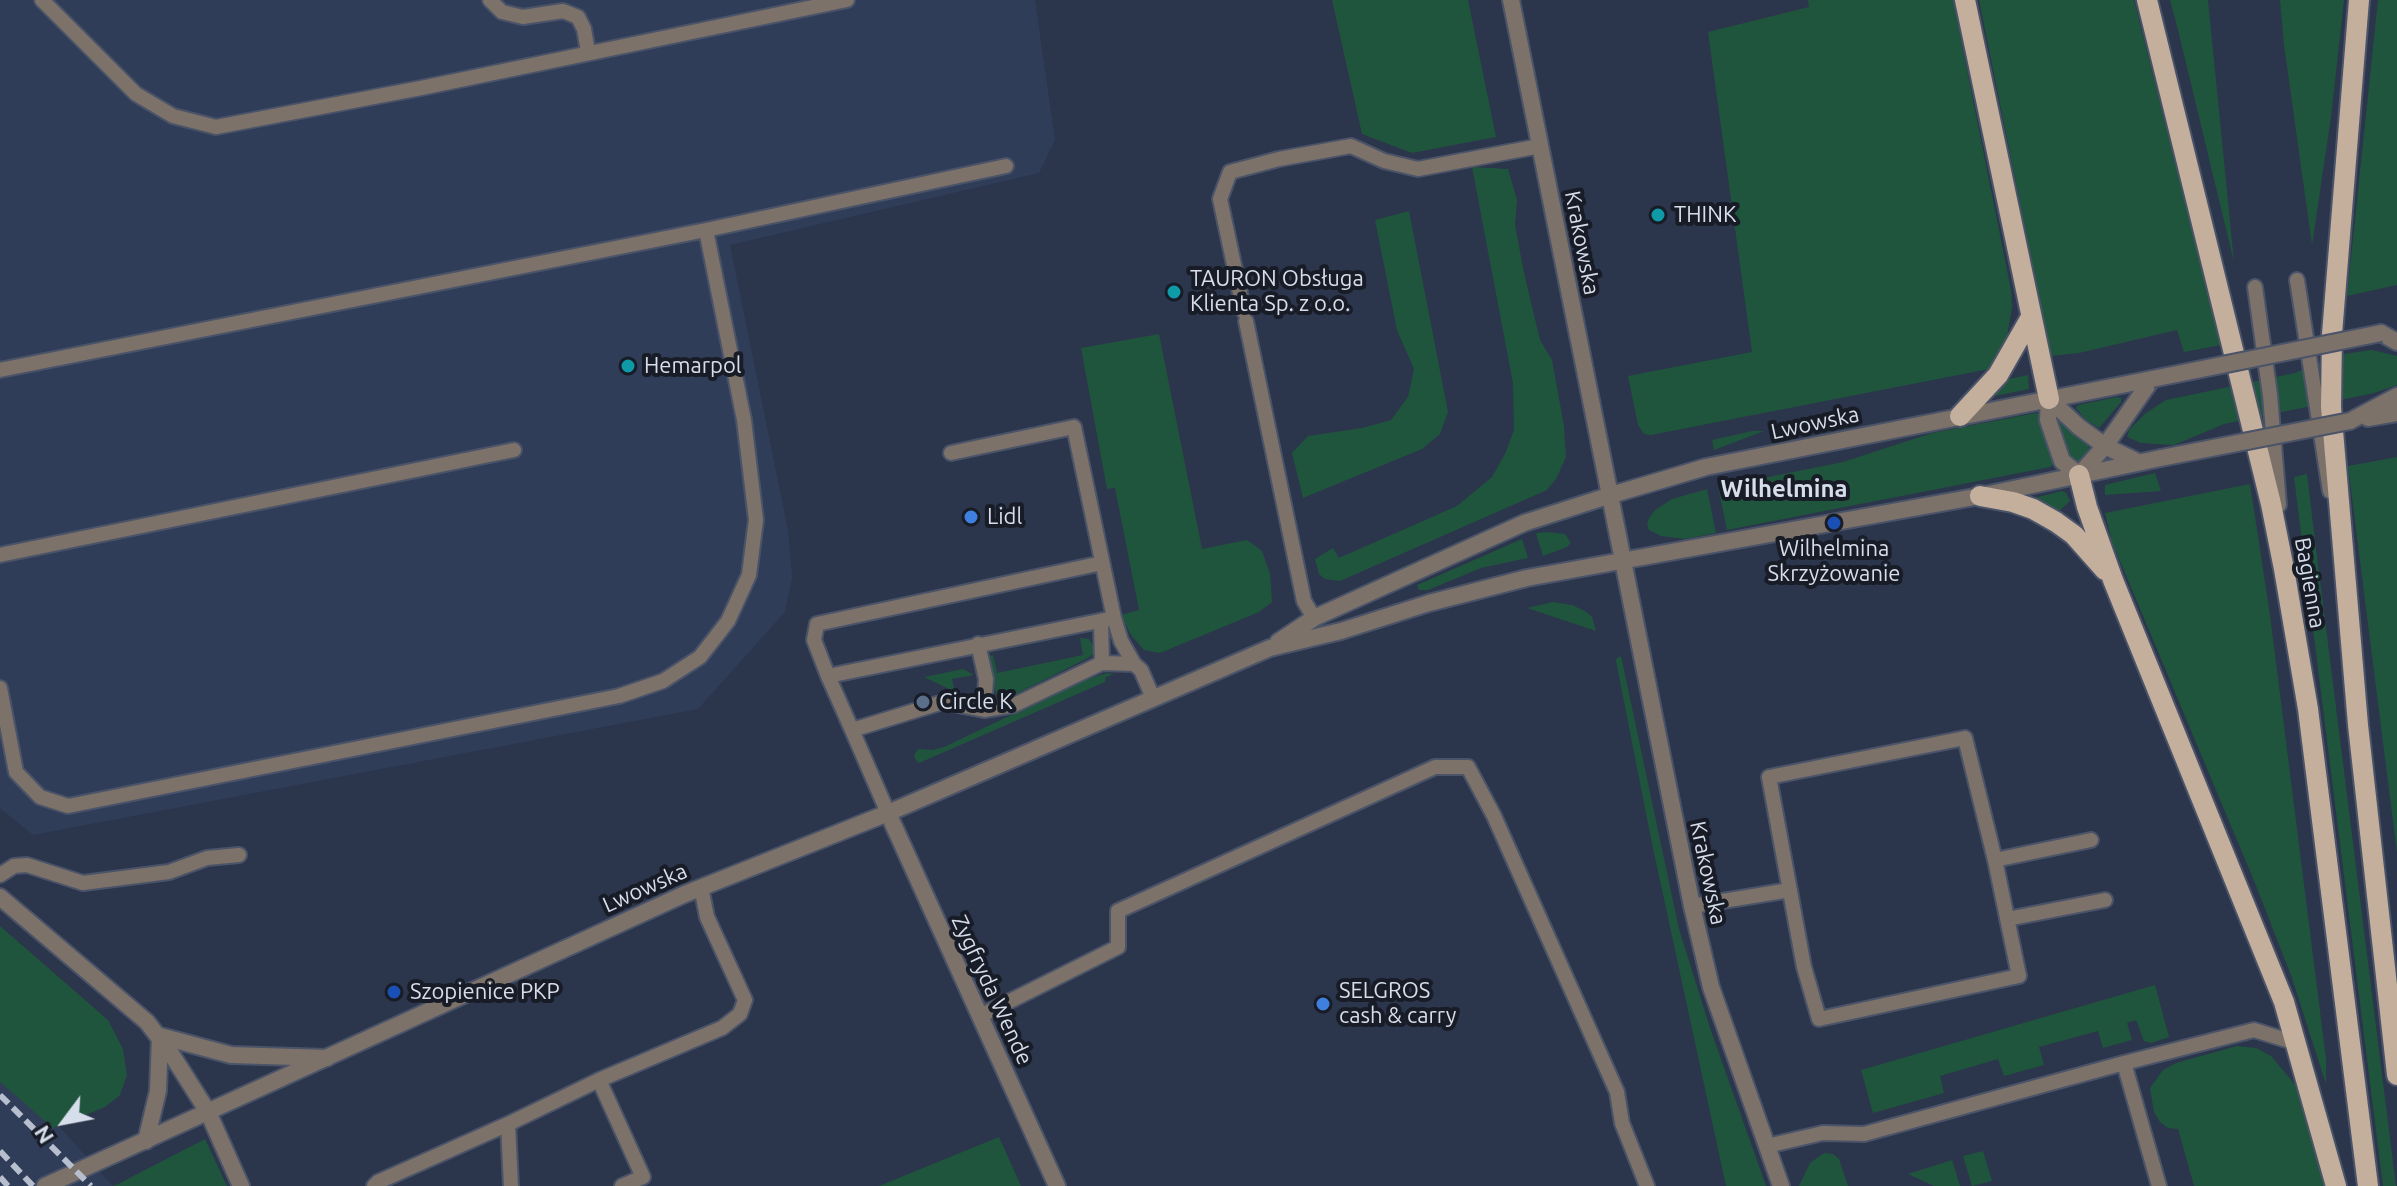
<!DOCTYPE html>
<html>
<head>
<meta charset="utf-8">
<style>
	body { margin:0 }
	#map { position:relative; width:2397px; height:1186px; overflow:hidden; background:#2b354b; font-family:Ubuntu,sans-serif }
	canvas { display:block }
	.north { position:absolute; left:24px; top:1082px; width:80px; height:80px; -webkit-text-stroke:6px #181c26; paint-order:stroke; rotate:238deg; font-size:22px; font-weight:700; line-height:32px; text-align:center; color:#d6ddeb }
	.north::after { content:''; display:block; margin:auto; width:28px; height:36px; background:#d6ddeb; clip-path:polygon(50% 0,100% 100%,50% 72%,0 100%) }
</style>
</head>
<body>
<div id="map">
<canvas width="2397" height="1186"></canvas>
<div class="north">N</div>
</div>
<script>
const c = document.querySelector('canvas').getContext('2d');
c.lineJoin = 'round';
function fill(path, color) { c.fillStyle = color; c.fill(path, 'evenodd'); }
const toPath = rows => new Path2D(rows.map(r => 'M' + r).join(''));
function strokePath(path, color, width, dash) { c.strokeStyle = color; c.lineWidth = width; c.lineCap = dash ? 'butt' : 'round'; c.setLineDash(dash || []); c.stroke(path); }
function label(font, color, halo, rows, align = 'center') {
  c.font = font + ' Ubuntu,sans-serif'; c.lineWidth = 8; c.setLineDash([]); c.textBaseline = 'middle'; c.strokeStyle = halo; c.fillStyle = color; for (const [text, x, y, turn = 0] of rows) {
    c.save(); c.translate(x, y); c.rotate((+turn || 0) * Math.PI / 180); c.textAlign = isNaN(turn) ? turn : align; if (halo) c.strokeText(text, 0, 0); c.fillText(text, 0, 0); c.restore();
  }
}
const built = toPath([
	[0,0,1035,0,1055,140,1039,173,730,245,788,530,792,578,785,612,698,709,33,835,0,808],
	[0,1061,113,1186,0,1186]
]);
const green = toPath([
	[1332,0,1468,0,1496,137,1412,153,1362,134],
	[1808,0,1953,0,2011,290,2012,307,2007,337,1989,369,1651,435,1644,434,1638,425,1628,376,1752,352,1708,32,1809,7],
	[1979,0,2134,0,2221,345,2184,352,2177,330,2079,353,2051,356],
	[2170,0,2208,0,2234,262,2178,30],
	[2280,0,2344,0,2331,117,2312,245,2284,45],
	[2378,0,2397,0,2397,285,2347,296],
	[1472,167,1508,169,1517,200,1515,225,1524,273,1540,340,1552,360,1564,426,1566,457,1556,479,1547,490,1340,581,1325,579,1319,574,1315,559,1333,548,1339,558,1457,506,1492,477,1505,454,1514,430,1513,383],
	[1409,211,1448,412,1440,434,1422,449,1303,498,1292,453,1308,436,1362,428,1391,420,1408,397,1414,369,1397,330,1375,220],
	[1159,334,1202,549,1247,540,1262,551,1270,574,1272,602,1259,612,1160,653,1144,650,1131,635,1121,615,1139,610,1115,488,1107,489,1081,348],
	[2372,350,2397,356,2397,385,2374,393,2224,424,2174,445,2141,443,2127,437,2129,430,2146,413,2166,400,2295,373,2337,355],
	[2028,375,2029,389,1995,396,1994,394,2004,380],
	[2117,397,2121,398,2121,402,2099,428,2085,419,2076,408,2078,405],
	[2036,413,2039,414,2053,464,2050,467,1727,530,1718,487,1843,462,1932,433],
	[2055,418,2059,418,2088,444,2089,448,2084,461,2070,462],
	[1752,431,1764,431,1714,450,1712,440],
	[2397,457,2397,853,2348,466],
	[2155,473,2161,491,2105,495,2105,485],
	[2307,474,2312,516,2396,1186,2383,1186,2294,477],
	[2250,484,2270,615,2326,1059,2326,1084,2292,978,2255,883,2112,542,2105,513],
	[1707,489,1716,533,1685,539,1661,536,1649,530,1647,525,1649,518,1655,510,1672,499],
	[2062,491,2066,493,2070,501,2058,512,2034,498],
	[1547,532,1565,534,1571,543,1567,547,1543,556,1536,533],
	[1522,539,1528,558,1481,568,1428,590,1419,590,1417,585],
	[1553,602,1572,605,1585,611,1592,617,1596,631,1527,608],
	[1080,638,1089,639,1095,648,1093,654,1088,658,1010,697,1003,698,996,694,989,656,993,655,997,673,1083,655],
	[1621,656,1679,929,1710,1028,1766,1186,1726,1186,1651,839,1616,661,1617,658],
	[963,669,974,675,952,679,955,692,924,677],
	[1107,673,1114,674,1106,677,1105,682,919,763,916,760,914,755,918,749,933,750,944,747,1085,680],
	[0,926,108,1020,123,1049,127,1075,120,1095,105,1107,53,1128,0,1082],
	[2155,985,2169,1037,2151,1043,2144,1041,2136,1020,2127,1023,2132,1040,2103,1048,2098,1031,2039,1047,2044,1065,2004,1076,1998,1059,1940,1076,1944,1093,1873,1113,1861,1070],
	[2237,1046,2256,1048,2271,1056,2302,1093,2327,1186,2194,1186,2178,1129,2168,1128,2160,1122,2154,1112,2150,1088,2163,1070,2176,1063],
	[999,1137,1021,1186,879,1186],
	[205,1139,227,1186,113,1186,118,1184],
	[1983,1151,1992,1181,1972,1186,1963,1156],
	[1824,1153,1833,1154,1839,1159,1848,1186,1799,1186,1810,1163],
	[1952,1160,1960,1186,1934,1186,1908,1174]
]);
const service = toPath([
	[42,0,136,94,173,116,216,127,421,88,847,0],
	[490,0,502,12,523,17,563,11,578,17,584,29,588,52],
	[2297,280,2330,491],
	[2255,287,2270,395,2279,505],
	[1244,312,1220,199,1230,172,1279,159,1351,146,1384,161,1418,169,1540,146],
	[1246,321,1304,601,1314,618],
	[0,370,706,230,1006,166],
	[951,453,1074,427,1114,618],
	[0,555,514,450],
	[1102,563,817,624,814,640,828,676,1114,618,1121,641,1134,664,1141,670,1153,698],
	[1101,622,1102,663],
	[978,644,986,679,984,710],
	[828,676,852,730,943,702,984,710,1014,705,1102,663,1134,664],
	[0,688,16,772,40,797,68,806,619,696,663,681,700,657,728,621,749,575,756,520,744,420,706,230],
	[852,730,888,813],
	[1965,738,1995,860,2019,976,1819,1019,1804,967,1769,777,1965,738],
	[1995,860,2091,840],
	[0,875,14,866,27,865,83,883,169,872,207,858,239,855],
	[1692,906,1790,890],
	[2007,919,2105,900],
	[980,1016,1118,947,1118,911,1435,767,1468,767,1494,816,1617,1092,1622,1123,1647,1186],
	[2124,1063,2254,1030,2296,1043],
	[599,1080,643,1177,622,1186],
	[508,1124,511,1186],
	[1767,1146,1823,1133,1864,1134,2124,1063,2159,1186],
	[374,1186,378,1182,508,1124,599,1080,722,1028,740,1014,745,1000,707,917,701,887]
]);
const pedestrian = toPath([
	[208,1112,241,1186]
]);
const minor = toPath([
	[888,813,1057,1186],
	[0,897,147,1022,170,1052,208,1112],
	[160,1036,231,1055,327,1058],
	[146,1141,158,1091,160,1036]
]);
const tertiary = toPath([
	[1511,0,1692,906,1711,987,1781,1186],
	[2381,333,2397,342],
	[2049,399,2079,427,2105,446,2138,462],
	[2049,399,2048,420,2062,461,2079,475],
	[2368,418,2397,413],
	[2350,421,2397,396],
	[2079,475,2105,446,2152,379],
	[1278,642,1314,618,1524,523,1611,495,1706,467,2152,379],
	[45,1186,685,894,888,813,1270,648,1341,631,1429,603,1527,578,1980,496,2161,458]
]);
const primary = toPath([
	[1965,0,2049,399],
	[2147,0,2271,504,2284,569,2308,709,2368,1186],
	[2359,0,2332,334,2331,407,2358,725,2397,1075],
	[1960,416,1998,375,2030,319],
	[2079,475,2087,507,2113,580,2284,1002,2336,1186],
	[1980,496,2013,502,2033,509,2056,522,2074,535,2105,570]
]);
const rail = toPath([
	[0,1095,91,1186],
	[0,1151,33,1186],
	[0,1177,8,1186]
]);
const tertiaryBridge = toPath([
	[2152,379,2381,333],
	[2161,458,2350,421]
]);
const markers = [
	[1658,215,8,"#0f9aa8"],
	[1174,292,8,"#0f9aa8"],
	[628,366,8,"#0f9aa8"],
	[971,517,8,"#3f7fe0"],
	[1834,523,8,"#1a4fb4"],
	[923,702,8,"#5c6f8a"],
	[394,992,8,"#1a4fb4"],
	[1323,1004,8,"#3f7fe0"]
];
const poiNames = [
	["THINK",1674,215],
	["TAURON Obsługa",1190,279],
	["Klienta Sp. z o.o.",1190,304],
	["Hemarpol",644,366],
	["Lidl",987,517],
	["Wilhelmina",1834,549,"center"],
	["Skrzyżowanie",1834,574,"center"],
	["Circle K",939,702],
	["SELGROS",1339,991],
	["cash & carry",1339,1016],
	["Szopienice PKP",410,992]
];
const streetNames = [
	["Krakowska",1582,243,79],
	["Lwowska",1815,423,-12],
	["Bagienna",2310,583,80],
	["Krakowska",1708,873,78],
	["Lwowska",645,888,-24],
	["Zygfryda Wende",992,990,65]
];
const neighbourhoodNames = [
	["Wilhelmina",1784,489]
];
fill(built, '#303d59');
fill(green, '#20553d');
strokePath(service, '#4a5368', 18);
strokePath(pedestrian, '#4a5368', 20);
strokePath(minor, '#4a5368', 20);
strokePath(tertiary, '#4a5368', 20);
strokePath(primary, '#4a5368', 24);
strokePath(service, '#7c7269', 14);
strokePath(pedestrian, '#7c7269', 16);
strokePath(minor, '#7c7269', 16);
strokePath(tertiary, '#7c7269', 16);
strokePath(primary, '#c3af9c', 20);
strokePath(rail, '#b7bece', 6, [12, 6]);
strokePath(tertiaryBridge, '#4a5368', 20, []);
strokePath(tertiaryBridge, '#7c7269', 16);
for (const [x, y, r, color] of markers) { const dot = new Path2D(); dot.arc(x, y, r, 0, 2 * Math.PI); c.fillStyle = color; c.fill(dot); strokePath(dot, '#181c26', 3); }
label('22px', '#d6ddeb', '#181c26', poiNames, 'left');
label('22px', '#d6ddeb', '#181c26', streetNames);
label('bold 24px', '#d6ddeb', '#181c26', neighbourhoodNames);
</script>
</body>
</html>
